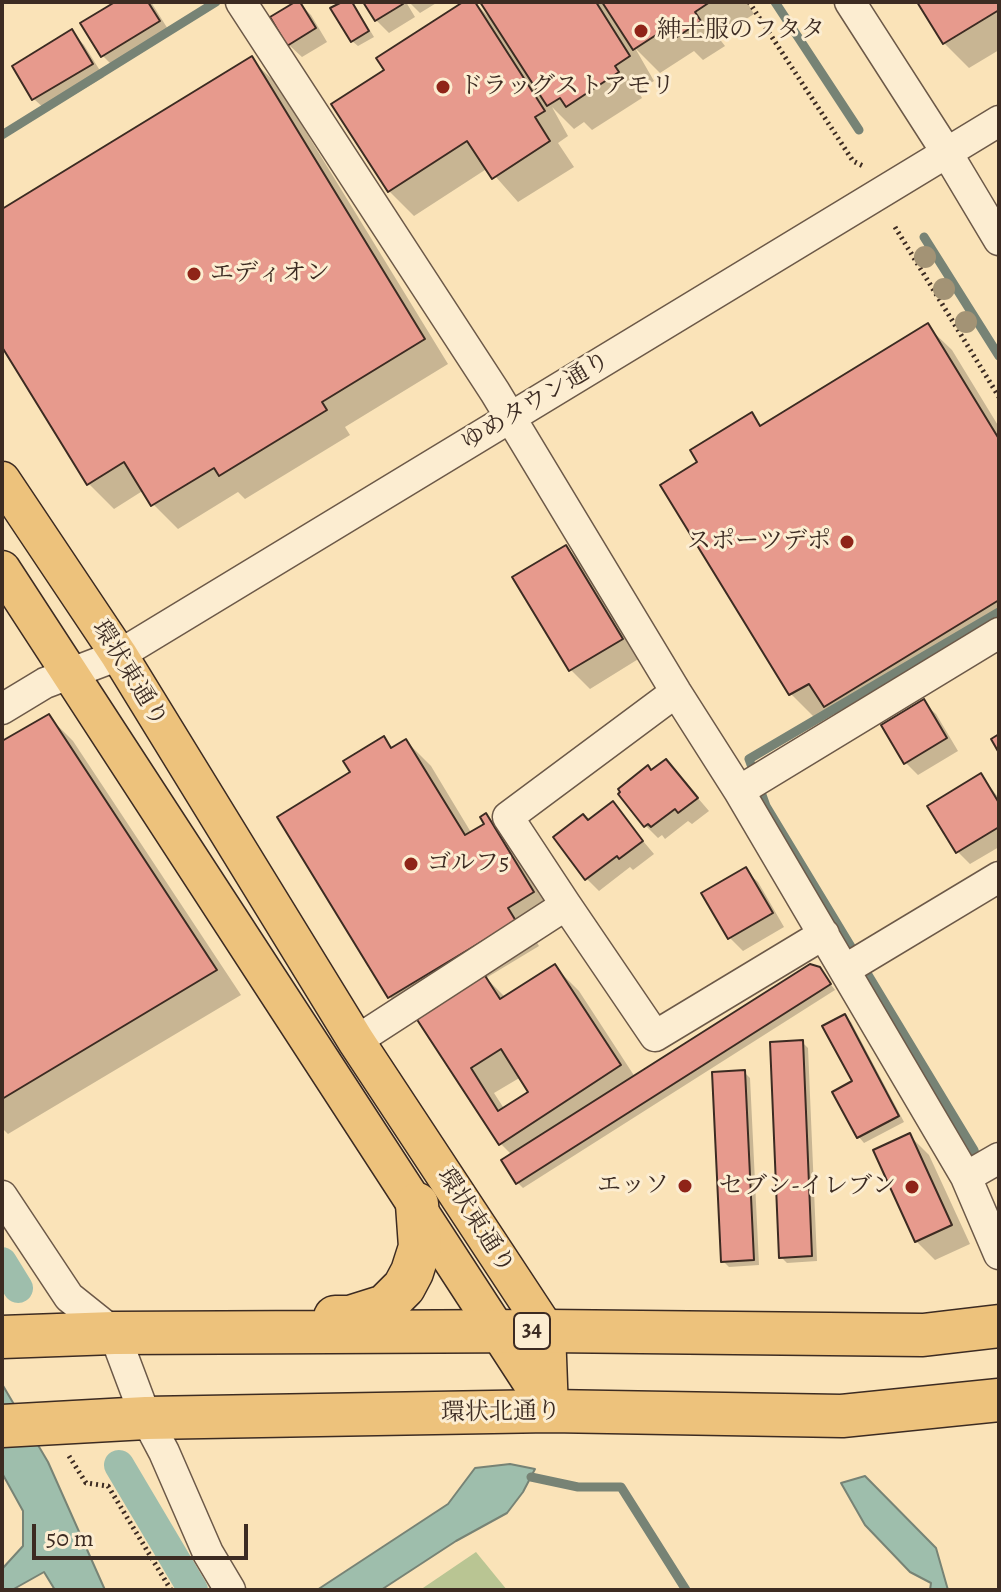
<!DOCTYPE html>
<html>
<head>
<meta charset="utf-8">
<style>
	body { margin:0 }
	#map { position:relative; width:1001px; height:1592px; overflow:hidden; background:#fae3b8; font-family:Alegreya,serif }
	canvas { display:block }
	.frame { position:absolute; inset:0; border:4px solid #3c2b22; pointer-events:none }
	.scale { position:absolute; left:32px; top:1524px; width:216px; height:36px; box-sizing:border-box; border:4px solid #3c2b22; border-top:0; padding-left:10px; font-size:24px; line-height:28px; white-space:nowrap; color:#3c2b22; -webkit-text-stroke:6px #fcedd1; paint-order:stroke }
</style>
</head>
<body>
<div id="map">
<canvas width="1001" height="1592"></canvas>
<div class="frame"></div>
<div class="scale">50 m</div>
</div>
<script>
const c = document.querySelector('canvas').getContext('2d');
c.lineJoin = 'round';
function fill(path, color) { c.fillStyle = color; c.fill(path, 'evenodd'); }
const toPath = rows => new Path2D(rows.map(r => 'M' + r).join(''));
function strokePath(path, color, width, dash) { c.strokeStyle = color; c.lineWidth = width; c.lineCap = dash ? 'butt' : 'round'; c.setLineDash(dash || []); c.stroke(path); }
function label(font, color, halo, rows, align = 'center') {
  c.font = font + ' Alegreya,"Noto Serif JP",serif'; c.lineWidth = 6; c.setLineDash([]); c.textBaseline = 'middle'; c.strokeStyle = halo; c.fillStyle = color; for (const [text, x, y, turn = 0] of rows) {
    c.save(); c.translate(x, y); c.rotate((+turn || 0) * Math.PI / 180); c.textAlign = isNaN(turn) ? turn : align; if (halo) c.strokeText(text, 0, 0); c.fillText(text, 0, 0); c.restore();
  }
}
const green = toPath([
	[476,1552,507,1590,420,1590]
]);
const water = toPath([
	[2,1384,48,1462,105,1590,55,1590,44,1572,12,1590,2,1590,2,1569,23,1546,23,1511,2,1473,2,1384],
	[510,1464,535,1469,523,1492,507,1513,456,1541,381,1590,317,1590,448,1504,475,1468,510,1464],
	[865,1476,936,1548,948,1590,930,1590,931,1583,910,1572,865,1525,841,1483,865,1476]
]);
const shadow = toPath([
	[118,2,151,2,171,34,115,68,102,55],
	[298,2,311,15,327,42,302,57,289,45,272,17],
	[346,2,351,2,355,6,374,37,358,46,352,41],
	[365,2,406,2,415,17,389,33,376,20],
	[409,2,438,2,420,13],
	[466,2,474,2,493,21,483,2,747,2,754,14,718,37,725,46,703,60,694,51,660,73,635,48,654,81,638,91,642,98,592,130,584,122,574,129,552,107,568,136,558,143,574,167,518,202,488,168,414,216,389,191,387,70],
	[919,2,999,2,999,50,969,68,944,43],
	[72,32,84,45,104,77,47,111,34,99],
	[251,59,276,83,448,364,345,427,350,435,245,499,238,492,178,529,153,504,144,490,114,509,89,484,2,343,2,211],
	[927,326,952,350,999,427,999,640,850,731,830,710,816,719,791,694,662,485,700,462,751,415,763,427],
	[566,547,585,566,640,658,590,689,571,670],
	[923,702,936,714,958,751,918,775,905,762],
	[48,716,73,741,241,995,8,1134,2,1128,2,743],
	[384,739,394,749,406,741,431,766,472,834,487,825,486,816,510,840,557,917,531,933,539,946,486,978,506,998,554,966,579,991,635,1077,819,969,835,990,523,1188,517,1182,512,1155,501,1144,419,1019,414,1022,390,997,280,817,352,773],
	[521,1077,531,1093,505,1110,494,1093],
	[666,761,709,811,692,824,688,821,665,839,662,835,658,838,646,826,652,772],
	[980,775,999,798,999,847,970,864,958,852],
	[612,804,654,854,633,870,630,867,599,891,587,879,588,822],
	[745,870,758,882,784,927,743,951,730,938,704,894],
	[845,1016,851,1022,904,1122,864,1143,859,1137,854,1082],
	[802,1042,808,1048,817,1261,787,1263,781,1257],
	[744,1072,750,1078,759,1265,729,1267,723,1261],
	[910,1136,929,1155,970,1244,935,1260,916,1241]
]);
const stream = toPath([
	[775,2,859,130],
	[2,135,216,2],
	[924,237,999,356],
	[978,1163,974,1150,766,806,749,759,999,612],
	[531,1477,578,1487,621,1487,686,1590]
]);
const canal = toPath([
	[2,1262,18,1288],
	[119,1465,193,1590]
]);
const building = toPath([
	[115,2,148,2,160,21,101,57,80,23,115,2],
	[295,2,300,2,316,28,287,46,270,17,295,2],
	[342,2,352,2,369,31,351,42,330,8,342,2],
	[363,2,402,2,403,4,375,21,363,2],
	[463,2,475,2,545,111,535,117,550,141,492,179,467,141,388,192,331,104,384,70,376,58,463,2],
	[480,2,596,2,630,56,615,66,619,72,566,107,560,98,547,106,480,2],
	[602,2,710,2,695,12,701,21,677,37,670,26,633,50,602,2],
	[917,2,999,2,999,10,943,44,917,2],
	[72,29,93,64,32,100,12,66,72,29],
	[252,56,425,339,322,402,327,410,219,476,214,468,151,506,124,462,87,485,2,347,2,209,252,56],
	[928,323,999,439,999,600,824,707,809,684,789,695,660,485,697,462,690,450,752,412,760,426,928,323],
	[566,545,623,639,569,671,512,577,566,545],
	[924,699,947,738,904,764,881,725,924,699],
	[49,714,217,970,2,1099,2,741,49,714],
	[999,734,999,753,991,739,999,734],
	[384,736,391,748,406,739,465,835,484,824,480,817,486,813,534,892,508,908,516,921,388,998,277,817,350,772,343,761,384,736],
	[666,759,698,798,678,813,675,809,651,827,648,824,644,827,618,794,620,792,618,789,648,765,651,770,666,759],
	[981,773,999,803,999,827,956,853,927,806,981,773],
	[613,801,643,841,619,859,617,856,585,880,553,837,583,814,588,820,613,801],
	[746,867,773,913,728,939,701,893,746,867],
	[555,964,621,1065,499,1145,414,1015,482,971,500,999,555,964],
	[501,1049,528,1092,498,1111,471,1068,501,1049],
	[810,964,820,967,831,984,516,1184,501,1160,810,964],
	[845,1014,899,1116,857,1138,832,1092,852,1081,822,1026,845,1014],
	[803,1040,812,1256,779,1258,770,1042,803,1040],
	[745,1070,754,1260,721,1262,712,1072,745,1070],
	[910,1133,952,1225,915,1242,873,1150,910,1133]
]);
const path = toPath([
	[749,2,853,161,865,167],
	[895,227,999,397],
	[69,1456,86,1483,108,1486,171,1590]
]);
const minor = toPath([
	[241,2,495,392,676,692,739,791,966,1177,999,1254],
	[850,2,947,153,999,240],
	[2,709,45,683,119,655,999,121],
	[739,791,999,633],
	[566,905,655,1036,824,934],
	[846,969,999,877],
	[356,1041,566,905,508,817,676,692],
	[966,1177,999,1158],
	[2,1196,69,1297,114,1333,146,1418,164,1452,208,1553,230,1590]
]);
const major = toPath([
	[2,480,119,655,356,1041,547,1331,550,1411],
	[2,569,549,1410]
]);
const highway = toPath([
	[335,1317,350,1317,385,1306,404,1287,412,1272,420,1247,417,1204],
	[2,1337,114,1333,547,1331,923,1335,999,1326],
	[2,1426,146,1418,550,1411,842,1416,999,1400]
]);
const trees = [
	[925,257],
	[944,289],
	[966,322]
];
const markers = [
	[641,31,8,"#8f2418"],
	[443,87,8,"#8f2418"],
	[194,274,8,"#8f2418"],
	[847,542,8,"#8f2418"],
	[411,864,8,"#8f2418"],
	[685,1186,8,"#8f2418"],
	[912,1187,8,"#8f2418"]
];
const shields = [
	[532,1331,36]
];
const shieldNames = [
	["34",532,1331]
];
const poiNames = [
	["紳士服のフタタ",657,31],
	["ドラッグストアモリ",459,87],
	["エディオン",210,274],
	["スポーツデポ",831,542,"right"],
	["ゴルフ5",427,864],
	["エッソ",669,1186,"right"],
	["セブン-イレブン",896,1187,"right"]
];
const streetNames = [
	["ゆめタウン通り",536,402,-31],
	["環状東通り",129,674,58],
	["環状東通り",475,1221,57],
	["環状北通り",501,1413,-1]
];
fill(green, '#b9c593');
fill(water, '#9ebeac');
strokePath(water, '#778375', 2);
fill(shadow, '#0003');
strokePath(stream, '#778375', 9);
strokePath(canal, '#9ebeac', 30);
fill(building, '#e79a8d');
strokePath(building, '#3c2b22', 2);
strokePath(minor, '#6c5948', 33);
strokePath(major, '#3c2b22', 39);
strokePath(highway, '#3c2b22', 45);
strokePath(path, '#3c2b22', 5, [2, 4]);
strokePath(minor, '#fcedd1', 30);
strokePath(major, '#edc27c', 36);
strokePath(highway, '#edc27c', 42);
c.fillStyle = '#a39375';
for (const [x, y] of trees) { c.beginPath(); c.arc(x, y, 11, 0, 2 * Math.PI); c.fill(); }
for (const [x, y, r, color] of markers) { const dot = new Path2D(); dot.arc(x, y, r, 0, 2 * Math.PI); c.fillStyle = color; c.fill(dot); strokePath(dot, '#fcedd1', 3); }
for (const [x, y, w] of shields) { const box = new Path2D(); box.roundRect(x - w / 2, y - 18, w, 36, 6); c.fillStyle = '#fcedd1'; c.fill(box); strokePath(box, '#3c2b22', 2); }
label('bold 22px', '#3c2b22', null, shieldNames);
label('24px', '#3c2b22', '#fcedd1', poiNames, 'left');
label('24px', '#3c2b22', '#fcedd1', streetNames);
</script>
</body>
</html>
